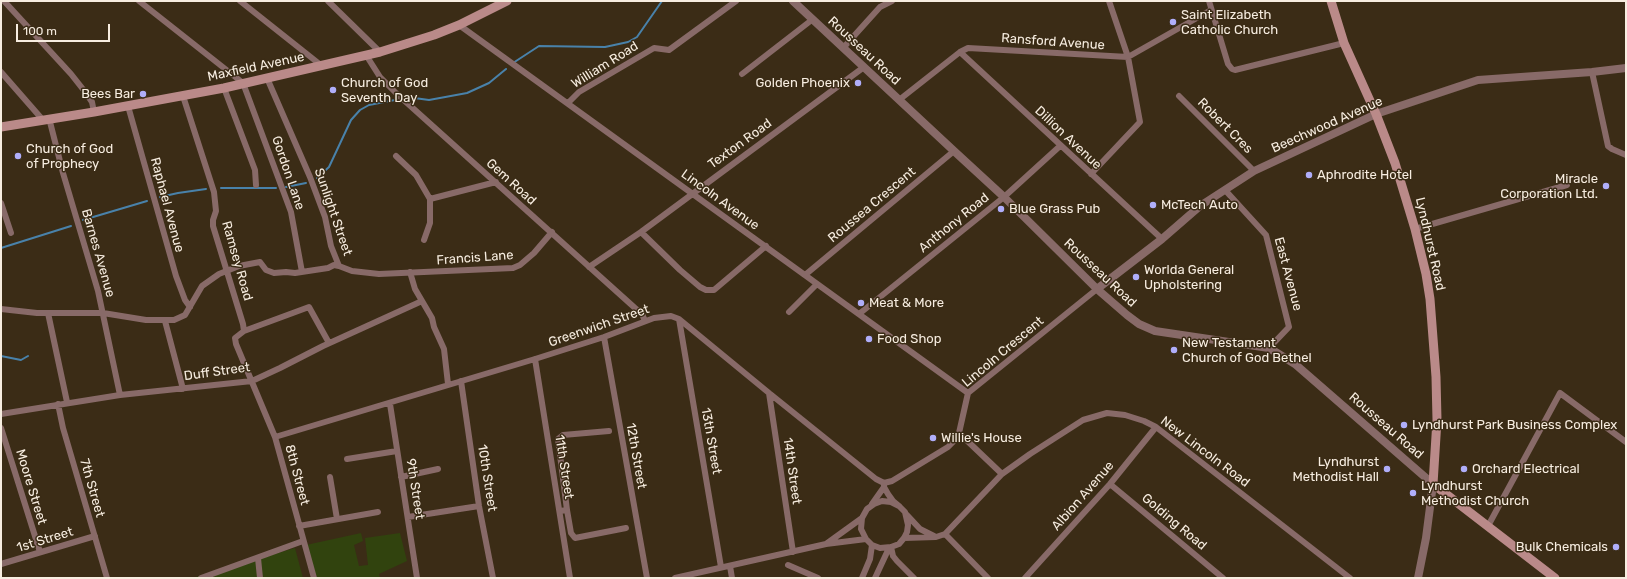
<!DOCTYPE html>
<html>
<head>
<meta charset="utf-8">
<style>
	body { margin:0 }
	#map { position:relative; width:1627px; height:579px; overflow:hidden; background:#3b2c16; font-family:Rubik,sans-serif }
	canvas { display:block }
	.frame { position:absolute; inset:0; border:2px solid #f7ede0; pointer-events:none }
	.scale { position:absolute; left:16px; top:24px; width:94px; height:18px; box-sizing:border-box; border:2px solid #f7ede0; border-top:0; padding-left:5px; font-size:12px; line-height:14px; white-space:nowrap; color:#f7ede0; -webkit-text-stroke:3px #3b2c16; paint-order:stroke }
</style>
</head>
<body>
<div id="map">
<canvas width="1627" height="579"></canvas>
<div class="frame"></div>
<div class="scale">100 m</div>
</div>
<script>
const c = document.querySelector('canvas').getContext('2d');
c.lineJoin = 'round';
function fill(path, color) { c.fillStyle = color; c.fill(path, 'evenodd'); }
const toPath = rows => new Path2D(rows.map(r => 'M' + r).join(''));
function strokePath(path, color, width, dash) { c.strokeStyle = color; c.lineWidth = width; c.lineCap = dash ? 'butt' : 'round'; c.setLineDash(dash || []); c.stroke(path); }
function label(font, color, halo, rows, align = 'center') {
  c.font = font + ' Rubik,sans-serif'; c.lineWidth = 3; c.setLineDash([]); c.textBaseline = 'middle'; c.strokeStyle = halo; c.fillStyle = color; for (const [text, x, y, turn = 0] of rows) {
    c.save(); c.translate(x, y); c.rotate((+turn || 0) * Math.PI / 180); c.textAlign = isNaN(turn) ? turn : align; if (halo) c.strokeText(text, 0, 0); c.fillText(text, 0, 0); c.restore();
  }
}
const green = toPath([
	[361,533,363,541,354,545,359,566,368,565,365,538,400,533,407,561,379,574,380,578,317,578,306,545],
	[295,548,303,578,192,578]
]);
const stream = toPath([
	[513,63,539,46,605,47,628,42,637,37,662,1],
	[407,97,429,100,467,93,489,83,506,69],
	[317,178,329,167,351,120,360,110,369,105,395,100],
	[286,187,306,183],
	[221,188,276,188],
	[160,197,178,193,206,189],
	[83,220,147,201],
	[1,248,71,226],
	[1,356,21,360,28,356]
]);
const minor = toPath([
	[4,1,71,74,86,93,92,102,94,112],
	[139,1,243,83,291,212,302,272],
	[240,1,322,66],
	[328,1,380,52],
	[1209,1,1228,64,1232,69,1235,70,1344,43],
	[459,25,968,393],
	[844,47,880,7,892,1],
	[960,52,1162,239],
	[366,55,380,77,396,93,635,308,642,314,645,321],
	[1,72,42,119],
	[1592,72,1608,146,1612,149,1626,155],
	[742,74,813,19],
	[267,78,310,177,325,217,331,246,339,266,352,271,379,274,513,268,520,265,534,253,552,232],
	[224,88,255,170,256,185],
	[183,96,214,192,216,211,213,220,213,226,243,324,244,331,235,338,236,344,275,437,314,578],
	[1179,96,1254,171],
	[899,100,960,52,968,48,1128,57,1211,10],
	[568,103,579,92,654,48,669,50,736,1],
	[128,106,176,276,185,300,190,307],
	[49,118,63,173,98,291,120,395],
	[396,156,416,175,430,199,430,223,424,240],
	[1091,174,1140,122,1128,57,1109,1],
	[1225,190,1266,235,1289,327,1269,348],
	[430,199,496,182],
	[1,203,11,233],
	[1415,229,1567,185],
	[641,232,680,270,700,287,706,290,714,290,766,246],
	[589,267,641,232,864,67],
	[410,272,415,289,432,318,434,327,444,349,448,384],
	[805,275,954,151],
	[1,309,37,313,103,313,146,320,174,320,185,315,202,286,219,274,239,266,260,262,266,270,274,273,286,272,295,273,328,268,334,265,339,266],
	[789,312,817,284],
	[48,313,67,402],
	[859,314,1004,197,1060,146],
	[679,319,721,567],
	[165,321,183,389],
	[244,331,309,307,329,343],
	[604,337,647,578],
	[535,359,570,578],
	[461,381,479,506,493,578],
	[769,393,793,552],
	[58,404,63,428,107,578],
	[390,404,417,578],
	[1,414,120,395,252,381,280,368,323,346,422,301],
	[1,428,40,552],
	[959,433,1002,474],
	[275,437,535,359,604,337,654,318,671,316,679,319,769,393,876,479,884,483],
	[347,459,397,451],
	[330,477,337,519],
	[401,477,438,469],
	[884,483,892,481,948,447,954,441,959,433,968,393,1097,289],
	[884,483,884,487,888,494,893,501,899,506,905,512,908,525,907,532,904,538,899,544,891,547,880,548,872,545,866,539,861,529,862,518,867,509,874,504,882,501,891,502,899,506],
	[1110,484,1223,578],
	[872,504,884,487],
	[567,510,571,533,575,538,626,528],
	[560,511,567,510,558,439,563,435,609,431],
	[907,515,920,529,934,536],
	[408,517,479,506],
	[862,518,826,544,866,539],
	[299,526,378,512],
	[1488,526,1560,393,1626,442],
	[945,534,1002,474,1030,454,1083,420,1107,413,1125,415,1144,421,1156,427,1350,578],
	[945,534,988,578],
	[904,538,936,537,945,534],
	[891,547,893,556,897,561,914,578],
	[258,558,260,578],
	[1,564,95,536],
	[788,565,818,578],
	[730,566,732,578],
	[201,578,303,541],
	[675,578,826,544],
	[862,578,870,559,872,545],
	[875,578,889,548],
	[1025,578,1110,484,1156,427]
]);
const tertiary = toPath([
	[793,1,954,151,1004,197,1097,289,1127,315,1139,324,1155,331,1269,348,1295,364,1433,484,1426,538,1418,578],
	[1097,289,1162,239,1200,206,1254,171,1376,114,1478,80,1592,72,1626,68]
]);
const secondary = toPath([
	[1331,1,1344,43,1376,114,1395,163,1415,229,1426,274,1430,299,1436,377,1437,420,1433,484,1555,578],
	[1,127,94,112,224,88,380,52,434,35,459,25,507,1]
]);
const markers = [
	[1173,22,4,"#b0aefa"],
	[858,83,4,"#b0aefa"],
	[333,90,4,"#b0aefa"],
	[143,94,4,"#b0aefa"],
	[18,156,4,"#b0aefa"],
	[1309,175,4,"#b0aefa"],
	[1606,186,4,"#b0aefa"],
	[1153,205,4,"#b0aefa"],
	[1001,209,4,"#b0aefa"],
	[1136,277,4,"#b0aefa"],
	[861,303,4,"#b0aefa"],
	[869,339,4,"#b0aefa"],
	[1174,350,4,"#b0aefa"],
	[1404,425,4,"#b0aefa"],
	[933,438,4,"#b0aefa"],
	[1387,469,4,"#b0aefa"],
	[1464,469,4,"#b0aefa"],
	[1413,493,4,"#b0aefa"],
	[1616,547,4,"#b0aefa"]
];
const poiNames = [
	["Saint Elizabeth",1181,15],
	["Catholic Church",1181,30],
	["Church of God",341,83],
	["Seventh Day",341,98],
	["Golden Phoenix",850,83,"right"],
	["Bees Bar",135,94,"right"],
	["Church of God",26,149],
	["of Prophecy",26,164],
	["Aphrodite Hotel",1317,175],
	["Miracle",1598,179,"right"],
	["Corporation Ltd.",1598,194,"right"],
	["McTech Auto",1161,205],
	["Blue Grass Pub",1009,209],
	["Worlda General",1144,270],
	["Upholstering",1144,285],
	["Meat & More",869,303],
	["Food Shop",877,339],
	["New Testament",1182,343],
	["Church of God Bethel",1182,358],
	["Lyndhurst Park Business Complex",1412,425],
	["Willie's House",941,438],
	["Lyndhurst",1379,462,"right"],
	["Methodist Hall",1379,477,"right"],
	["Orchard Electrical",1472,469],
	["Lyndhurst",1421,486],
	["Methodist Church",1421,501],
	["Bulk Chemicals",1608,547,"right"]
];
const streetNames = [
	["Ransford Avenue",1053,42,4],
	["Rousseau Road",864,51,43],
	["William Road",605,65,-32],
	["Maxfield Avenue",256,67,-12],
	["Beechwood Avenue",1327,125,-24],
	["Robert Cres",1225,126,45],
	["Dillion Avenue",1068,138,43],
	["Texton Road",740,144,-36],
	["Gordon Lane",288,173,71],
	["Gem Road",511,182,42],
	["Lincoln Avenue",720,200,36],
	["Raphael Avenue",167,205,75],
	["Roussea Crescent",872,205,-40],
	["Sunlight Street",333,212,71],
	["Anthony Road",954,223,-39],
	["Lyndhurst Road",1430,244,77],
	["Barnes Avenue",98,253,74],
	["Francis Lane",475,258,-4],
	["Ramsey Road",237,261,74],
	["Rousseau Road",1100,273,43],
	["East Avenue",1288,274,75],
	["Greenwich Street",599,326,-19],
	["Lincoln Crescent",1003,352,-40],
	["Duff Street",217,372,-8],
	["Rousseau Road",1386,426,41],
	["13th Street",711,441,80],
	["New Lincoln Road",1205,452,37],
	["12th Street",636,456,80],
	["11th Street",564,467,81],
	["14th Street",792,471,82],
	["8th Street",297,475,75],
	["10th Street",487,478,81],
	["Moore Street",31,487,73],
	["7th Street",92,488,74],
	["9th Street",415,489,81],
	["Albion Avenue",1083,496,-49],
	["Golding Road",1174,522,40],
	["1st Street",45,540,-17]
];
fill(green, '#31430e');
strokePath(stream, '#4982aa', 2);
strokePath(minor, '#886a68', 6);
strokePath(tertiary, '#886a68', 8);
strokePath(secondary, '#ba8a89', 9);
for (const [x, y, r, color] of markers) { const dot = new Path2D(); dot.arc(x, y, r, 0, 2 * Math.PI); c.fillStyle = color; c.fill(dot); strokePath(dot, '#3b2c16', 1.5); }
label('13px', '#f7ede0', '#3b2c16', poiNames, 'left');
label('13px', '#f7ede0', '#3b2c16', streetNames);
</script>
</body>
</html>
